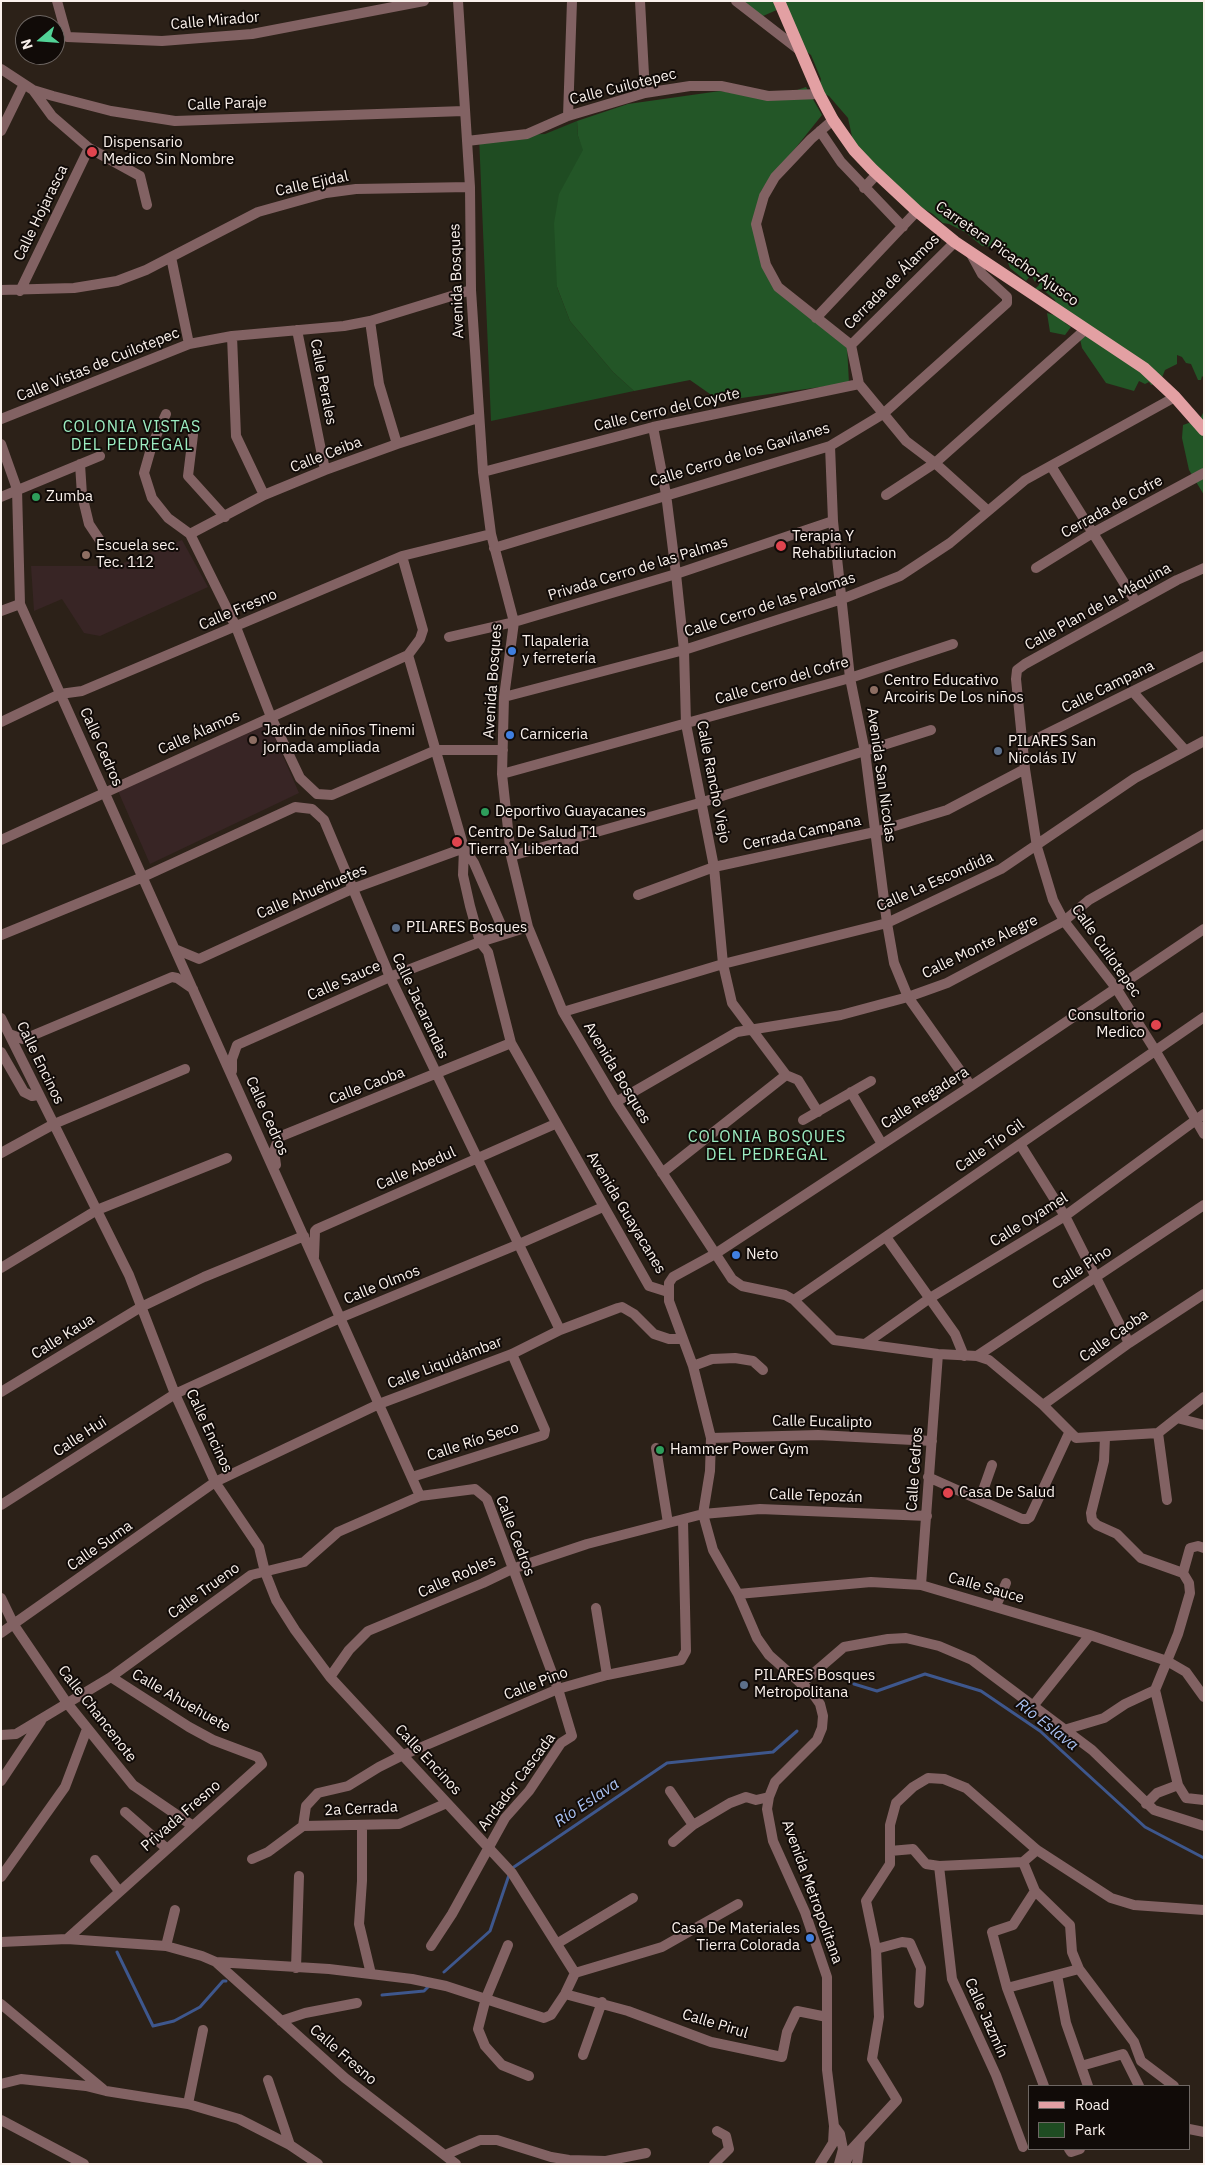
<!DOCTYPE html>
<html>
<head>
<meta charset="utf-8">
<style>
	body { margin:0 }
	#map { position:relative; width:1205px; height:2165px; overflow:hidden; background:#2c2118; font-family:"IBM Plex Sans",sans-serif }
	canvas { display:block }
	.frame { position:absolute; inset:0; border:2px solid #faf1ec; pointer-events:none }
	.legend { position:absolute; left:1028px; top:2085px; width:162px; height:65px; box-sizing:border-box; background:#110b08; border:1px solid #6e6763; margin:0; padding:6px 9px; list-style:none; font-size:15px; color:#faf1ec }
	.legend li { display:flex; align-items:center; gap:10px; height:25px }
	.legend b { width:25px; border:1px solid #6e6763 }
	.north { position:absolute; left:15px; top:15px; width:50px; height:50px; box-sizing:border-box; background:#110b08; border:1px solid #6e6763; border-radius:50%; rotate:252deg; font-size:14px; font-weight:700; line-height:20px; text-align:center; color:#faf1ec }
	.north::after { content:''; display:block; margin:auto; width:18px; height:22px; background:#52d397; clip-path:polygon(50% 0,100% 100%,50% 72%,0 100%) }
</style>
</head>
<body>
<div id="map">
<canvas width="1205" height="2165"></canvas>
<div class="frame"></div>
<ul class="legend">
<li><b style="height:6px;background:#e3a0a3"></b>Road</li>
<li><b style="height:14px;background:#1f4c22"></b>Park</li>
</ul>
<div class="north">N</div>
</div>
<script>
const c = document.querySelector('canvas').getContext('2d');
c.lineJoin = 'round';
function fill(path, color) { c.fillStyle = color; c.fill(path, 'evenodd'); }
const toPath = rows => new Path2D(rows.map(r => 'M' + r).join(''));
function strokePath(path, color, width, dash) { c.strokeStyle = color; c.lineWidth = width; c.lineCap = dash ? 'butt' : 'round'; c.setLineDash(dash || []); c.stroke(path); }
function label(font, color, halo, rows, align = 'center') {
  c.font = font + ' "IBM Plex Sans",sans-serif'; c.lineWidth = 4; c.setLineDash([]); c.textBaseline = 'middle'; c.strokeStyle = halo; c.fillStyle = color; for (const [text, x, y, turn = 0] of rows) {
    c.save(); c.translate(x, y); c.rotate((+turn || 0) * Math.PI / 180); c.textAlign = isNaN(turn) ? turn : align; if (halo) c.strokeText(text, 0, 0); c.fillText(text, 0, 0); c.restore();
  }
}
const education = toPath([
	[182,540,208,587,100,636,84,633,62,599,34,611,31,566,116,566],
	[269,724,299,793,150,864,118,791]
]);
const green = toPath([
	[577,121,578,136,584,150,557,287,570,321,613,372,634,391,491,421,479,136,545,134]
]);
const forest = toPath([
	[741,1,1204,1,1204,378,1202,376,1201,380,1198,380,1191,364,1186,363,1182,357,1177,355,1177,364,1165,370,1161,380,1158,383,1151,385,1149,382,1145,384,1139,381,1134,391,1106,383,1082,348,1080,339,1082,328,1067,317,1065,323,1071,327,1065,335,1050,332,1047,313,1057,316,1055,300,1042,289,1033,291,1039,285,1039,275,1035,282,1031,275,1026,281,1010,268,1007,260,1013,257,1013,253,1004,253,994,247,982,246,965,232,949,224,943,223,933,214,908,200,853,141,848,118,829,96,818,91,821,79,811,55,801,48,779,9,763,16],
	[806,87,822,115,761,191,753,229,776,289,847,346,849,383,720,401,690,380,634,391,613,372,570,321,557,287,554,223,559,194,583,150,578,136,577,121,628,104,720,91,770,99],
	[1204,411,1204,495,1189,470,1182,438,1183,425,1200,419]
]);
const stream = toPath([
	[854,1684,877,1691,925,1674,981,1691,1040,1731,1145,1827,1204,1858],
	[511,1869,667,1763,773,1752,797,1731],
	[117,1952,153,2026,174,2021,200,2007,223,1981,226,1981],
	[444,1972,490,1931,509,1875],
	[382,1995,424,1991,429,1986]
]);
const minor = toPath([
	[57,1,67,37,162,41,252,34,424,1],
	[458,1,470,187,471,290,483,472,491,534,514,622,504,697,502,774,511,856,528,927,563,1012,616,1102,732,1279,742,1286,785,1295,794,1300,834,1340,938,1354,977,1356,989,1360,1043,1405,1076,1438,1158,1433,1177,1418,1204,1425],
	[640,1,645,93],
	[736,1,798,49],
	[1,69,33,90,53,96,111,111,175,121,464,111],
	[33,90,52,116,89,148,140,176,147,205],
	[568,116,572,1],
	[833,120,811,139,775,177,764,196,756,224,766,265,778,287,851,345,859,384,906,441,935,463,987,510],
	[1,131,24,84],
	[820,131,841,162,903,227],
	[467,141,527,134,568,116,645,93,690,86,721,86,768,96,819,94],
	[864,188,877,174],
	[171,257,189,344],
	[1,290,74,288,117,281,146,270,258,212,326,193,356,189,470,187],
	[20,291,89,148],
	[816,318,917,211],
	[370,321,379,384,397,444],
	[297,330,325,470],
	[232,336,236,436,264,495],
	[851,345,955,242],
	[166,414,152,445,144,473,152,498,168,518,190,534,236,627,271,717,300,778,317,794,332,795,436,750,503,750],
	[1,419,189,344,232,336,344,326,370,321,471,290],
	[653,427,666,494,676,574,684,650,686,724,714,867,723,964,732,1003,786,1075,798,1080,818,1112],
	[193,435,188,476,225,517],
	[1,444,17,489,20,604,420,1496],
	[830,446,833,521,850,678,865,752,887,923,894,963,908,997,971,1086],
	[80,464,82,495,89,524,103,545],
	[1051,466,1136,602],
	[483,472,653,427,859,384],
	[886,495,935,463,1086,329],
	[1,497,100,456],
	[190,534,264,495,325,470,397,444,478,418],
	[494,548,830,446,883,414,1007,303,1007,297,982,274,970,252],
	[402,556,423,630,420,639,408,655,464,848,474,863,505,934],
	[1036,568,1091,534,1204,473],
	[1204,568,1177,580,1025,664,1017,670,1016,679,1025,769,1037,847,1053,900,1064,921,1116,988,1155,1050,1204,1134],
	[1,611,20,604],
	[449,637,514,622,676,574,833,521],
	[1133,692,1185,750],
	[504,697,684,650,842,599,900,576,950,543,1025,480,1175,397],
	[1,722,60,694,82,691,402,556,491,534],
	[1024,745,1204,656],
	[502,774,850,678,953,644],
	[1,840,408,655],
	[464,848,463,875,470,906,480,942,488,952,511,1043,649,1286,668,1292],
	[511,856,703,802,931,730],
	[638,895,714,867,875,832,947,810,1025,769],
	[1,935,143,877,295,807,312,809,324,820,390,977,560,1330],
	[175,949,199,959,352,889,464,848],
	[563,1012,723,964,887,923,1001,869,1135,778,1204,741],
	[1,1018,129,1275,175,1394,215,1482,259,1547,265,1572,276,1600,295,1630,330,1677,512,1873,575,1973,565,1994,551,2015,544,2018,446,1986,412,1979,329,1969,216,1962,202,1956,166,1946,67,1939,1,1942],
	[9,1034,23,1039,29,1037,172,977,177,978,193,989],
	[1,1052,24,1092,32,1096,38,1095],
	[232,1071,232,1059,237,1045,390,977,480,942,528,927],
	[851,1092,882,1144],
	[616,1102,737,1032,841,1015,908,997,947,983,1064,921,1089,900,1204,834],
	[803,1120,871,1081],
	[1020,1144,1065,1216,1129,1343],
	[1,1153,54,1124,185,1069],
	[276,1165,274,1151,279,1137,511,1043],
	[662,1173,786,1075],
	[886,1237,955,1334,964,1356],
	[314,1257,315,1231,317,1229,555,1124],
	[1,1268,97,1210,227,1158],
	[794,1300,1204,1017],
	[865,1344,930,1298,1065,1216,1204,1114],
	[977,1356,1204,1205],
	[693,1366,712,1359,735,1358,753,1361,763,1370],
	[1,1392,141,1307,204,1277,304,1236],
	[1043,1405,1129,1343,1204,1294],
	[1177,1418,1204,1397],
	[1158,1433,1167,1500],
	[1105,1437,1104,1461,1091,1513,1092,1520,1097,1525,1117,1534,1141,1558,1183,1573,1189,1583,1190,1593,1178,1634,1155,1690,1178,1785,1186,1798,1204,1800],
	[711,1438,818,1435,932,1441],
	[656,1448,668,1523],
	[412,1477,544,1435,545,1430,512,1354],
	[928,1477,1022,1519,1027,1519,1030,1517,1069,1433],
	[980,1499,992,1465],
	[1,1505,175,1394,340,1318,519,1244,603,1207],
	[1183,1573,1190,1548,1198,1546,1204,1548],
	[921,1585,938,1354],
	[738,1594,871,1582,921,1585,1090,1635,1167,1661,1186,1672,1204,1697],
	[1,1598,14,1625,67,1703,133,1785,193,1826],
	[996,1606,1006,1583],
	[596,1608,607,1675],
	[1,1633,215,1482,379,1404,512,1354,560,1330,618,1308,622,1307,634,1314,654,1334,669,1339,682,1339],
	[330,1677,349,1650,368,1631,483,1583,512,1569,587,1544,703,1514,760,1509,927,1516],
	[801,1684,844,1647,888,1639,906,1638,939,1646,972,1660,1092,1750,1154,1810,1204,1826],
	[1033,1706,1090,1635],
	[1064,1730,1104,1718,1125,1704,1155,1690],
	[1,1735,16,1734,111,1677,251,1575,304,1562,338,1532,420,1496,475,1489,487,1499,558,1689,572,1736,561,1743,529,1791,505,1818,452,1914,431,1946],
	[1,1781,41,1721],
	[670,1791,693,1825],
	[1146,1804,1157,1793,1178,1785],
	[125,1812,166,1848],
	[303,1826,399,1824,447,1803],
	[362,1826,362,1881,359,1924,371,1974],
	[673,1842,693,1825,730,1803,746,1797,756,1800,769,1797],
	[890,1851,913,1849,926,1864,939,1866,1023,1862,1037,1850],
	[252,1859,268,1852,303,1826,306,1806,318,1793,348,1786,379,1767,403,1755,558,1689,607,1675,681,1660,686,1651,683,1520],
	[95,1860,119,1891],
	[1023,1862,1035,1891,1070,1925,1072,1952,1079,1969,1134,2042,1141,2061,1174,2086],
	[939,1866,952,1979,996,2075,1023,2147],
	[1,1877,65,1787,87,1729],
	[1035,1891,1013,1925,992,1932,1007,1988,1044,2086],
	[67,1939,262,1764,258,1757,213,1740,189,1727,111,1677],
	[558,1943,633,1898],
	[508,1945,486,1998,478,2029,485,2046,502,2065,529,2076],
	[166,1946,175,1910],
	[876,1949,902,1942,910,1943,921,1968,919,2003],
	[217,1963,345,2078,456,2164],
	[296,1968,299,1876],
	[575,1973,662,1947,738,1904],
	[1057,1975,1066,2023,1088,2086],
	[1007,1988,1079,1969],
	[565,1994,628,2011,711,2042,782,2057,787,2032,797,2011,827,2017],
	[1,2004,103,2089],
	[281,2021,305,2013,357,2003],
	[583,2055,602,2002],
	[1081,2066,1123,2054,1139,2086],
	[268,2080,290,2145],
	[1,2084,21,2079,86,2086,106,2091,188,2104,239,2119,290,2145,318,2164],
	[188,2104,203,2030],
	[1,2120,84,2164],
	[834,2126,840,2134,843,2149,839,2164],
	[1189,2129,1204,2132],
	[1069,2149,1071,2152,1080,2149],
	[445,2155,480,2140,497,2140,551,2157,569,2160,606,2161,646,2153],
	[714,2164,729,2149,726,2136,717,2131],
	[820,2164,833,2143,834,2126,827,2070,827,1977,805,1912,773,1841,767,1809,769,1797,775,1782,817,1740,822,1728,823,1716,820,1704,813,1694,769,1655,757,1638,738,1594,713,1550,703,1514,710,1471,711,1438,693,1366,669,1301,669,1283,673,1277,715,1254,971,1086,1204,929],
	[845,2164,851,2150,897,2100,872,2059,879,2017,876,1949,866,1901,890,1864,890,1825,896,1803,913,1787,928,1778,944,1779,966,1788,1037,1850,1111,1898,1134,1905,1204,1910],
	[857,2164,860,2141]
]);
const major = toPath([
	[779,1,819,94,833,120,854,150,872,169,917,211,955,242,1144,368,1175,397,1204,430]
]);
const markers = [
	[92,152,6,"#e0444e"],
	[36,497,5,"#2e9e5b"],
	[781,546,6,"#e0444e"],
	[86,555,5,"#8d6e63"],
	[512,651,5,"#3f7fe0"],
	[874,690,5,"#8d6e63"],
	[510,735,5,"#3f7fe0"],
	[253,740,5,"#8d6e63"],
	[998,751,5,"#5c6f8a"],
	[485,812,5,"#2e9e5b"],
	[457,842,6,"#e0444e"],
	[396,928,5,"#5c6f8a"],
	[1156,1025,6,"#e0444e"],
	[736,1255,5,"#3f7fe0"],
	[660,1450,5,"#2e9e5b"],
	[948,1493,6,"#e0444e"],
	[744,1685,5,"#5c6f8a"],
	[810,1938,5,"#3f7fe0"]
];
const streetNames = [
	["Calle Mirador",215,21,-5],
	["Calle Cuilotepec",623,87,-14],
	["Calle Paraje",227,104,-2],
	["Calle Ejidal",312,184,-12],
	["Calle Hojarasca",41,213,-64],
	["Carretera Picacho-Ajusco",1007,254,35],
	["Avenida Bosques",457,281,-92],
	["Cerrada de Álamos",892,282,-45],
	["Calle Vistas de Cuilotepec",98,365,-22],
	["Calle Perales",323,382,79],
	["Calle Cerro del Coyote",667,410,-13],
	["Calle Ceiba",326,455,-21],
	["Calle Cerro de los Gavilanes",740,455,-17],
	["Cerrada de Cofre",1112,507,-29],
	["Privada Cerro de las Palmas",638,569,-17],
	["Calle Cerro de las Palomas",770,605,-18],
	["Calle Plan de la Máquina",1098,607,-29],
	["Calle Fresno",238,610,-23],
	["Avenida Bosques",493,681,-86],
	["Calle Cerro del Cofre",782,681,-16],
	["Calle Campana",1108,687,-26],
	["Calle Álamos",199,733,-24],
	["Calle Cedros",101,747,66],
	["Avenida San Nicolas",881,775,82],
	["Calle Rancho Viejo",713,782,79],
	["Cerrada Campana",802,833,-12],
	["Calle La Escondida",935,882,-24],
	["Calle Ahuehuetes",312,892,-23],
	["Calle Monte Alegre",980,947,-26],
	["Calle Cuilotepec",1106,951,55],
	["Calle Sauce",344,981,-24],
	["Calle Jacarandas",420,1006,65],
	["Calle Encinos",40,1063,64],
	["Avenida Bosques",617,1073,59],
	["Calle Caoba",367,1086,-21],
	["Calle Regadera",925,1098,-33],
	["Calle Cedros",267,1116,66],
	["Calle Tío Gil",990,1146,-35],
	["Calle Abedul",416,1169,-24],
	["Avenida Guayacanes",626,1213,59],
	["Calle Oyamel",1029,1220,-32],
	["Calle Pino",1082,1268,-33],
	["Calle Olmos",382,1285,-22],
	["Calle Caoba",1114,1336,-35],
	["Calle Kaua",63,1337,-32],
	["Calle Liquidámbar",445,1363,-21],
	["Calle Eucalipto",822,1422,1],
	["Calle Encinos",209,1431,65],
	["Calle Hui",80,1437,-33],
	["Calle Río Seco",473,1442,-18],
	["Calle Cedros",915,1469,-86],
	["Calle Tepozán",816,1496,2],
	["Calle Cedros",515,1536,69],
	["Calle Suma",100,1546,-35],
	["Calle Robles",457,1577,-24],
	["Calle Sauce",986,1588,16],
	["Calle Trueno",204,1591,-36],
	["Calle Pino",536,1684,-21],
	["Calle Ahuehuete",181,1701,30],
	["Calle Chancenote",97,1714,52],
	["Calle Encinos",428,1760,47],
	["Andador Cascada",517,1782,-53],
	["2a Cerrada",361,1809,-3],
	["Privada Fresno",181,1816,-41],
	["Avenida Metropolitana",812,1892,70],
	["Calle Jazmín",986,2018,66],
	["Calle Pirul",715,2024,17],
	["Calle Fresno",343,2055,41]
];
const poiNames = [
	["Dispensario",103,143],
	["Medico Sin Nombre",103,160],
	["Zumba",46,497],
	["Terapia Y",792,537],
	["Rehabiliutacion",792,554],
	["Escuela sec.",96,546],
	["Tec. 112",96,563],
	["Tlapaleria",522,642],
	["y ferretería",522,659],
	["Centro Educativo",884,681],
	["Arcoiris De Los niños",884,698],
	["Jardin de niños Tinemi",263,731],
	["jornada ampliada",263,748],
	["Carniceria",520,735],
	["PILARES San",1008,742],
	["Nicolás IV",1008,759],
	["Deportivo Guayacanes",495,812],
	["Centro De Salud T1",468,833],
	["Tierra Y Libertad",468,850],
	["PILARES Bosques",406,928],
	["Consultorio",1145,1016,"right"],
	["Medico",1145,1033,"right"],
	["Neto",746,1255],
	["Hammer Power Gym",670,1450],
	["Casa De Salud",959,1493],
	["PILARES Bosques",754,1676],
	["Metropolitana",754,1693],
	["Casa De Materiales",800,1929,"right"],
	["Tierra Colorada",800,1946,"right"]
];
const neighbourhoodNames = [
	["COLONIA VISTAS",132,427],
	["DEL PEDREGAL",132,445],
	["COLONIA BOSQUES",767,1137],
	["DEL PEDREGAL",767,1155]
];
const waterNames = [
	["Río Eslava",1047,1725,38],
	["Río Eslava",587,1803,-34]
];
fill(education, '#382525');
fill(green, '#1f4c22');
fill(forest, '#235627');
strokePath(stream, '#3e578d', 3);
strokePath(minor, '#826263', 10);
strokePath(major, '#e3a0a3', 12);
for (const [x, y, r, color] of markers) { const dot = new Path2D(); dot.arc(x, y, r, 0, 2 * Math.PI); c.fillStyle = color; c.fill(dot); strokePath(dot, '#110b08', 2); }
label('15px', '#faf1ec', '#110b08', streetNames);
label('15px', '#faf1ec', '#110b08', poiNames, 'left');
c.letterSpacing = '1px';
label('16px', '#9cedc1', '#110b08', neighbourhoodNames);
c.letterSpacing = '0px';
label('italic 16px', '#abc3f4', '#110b08', waterNames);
</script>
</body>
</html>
